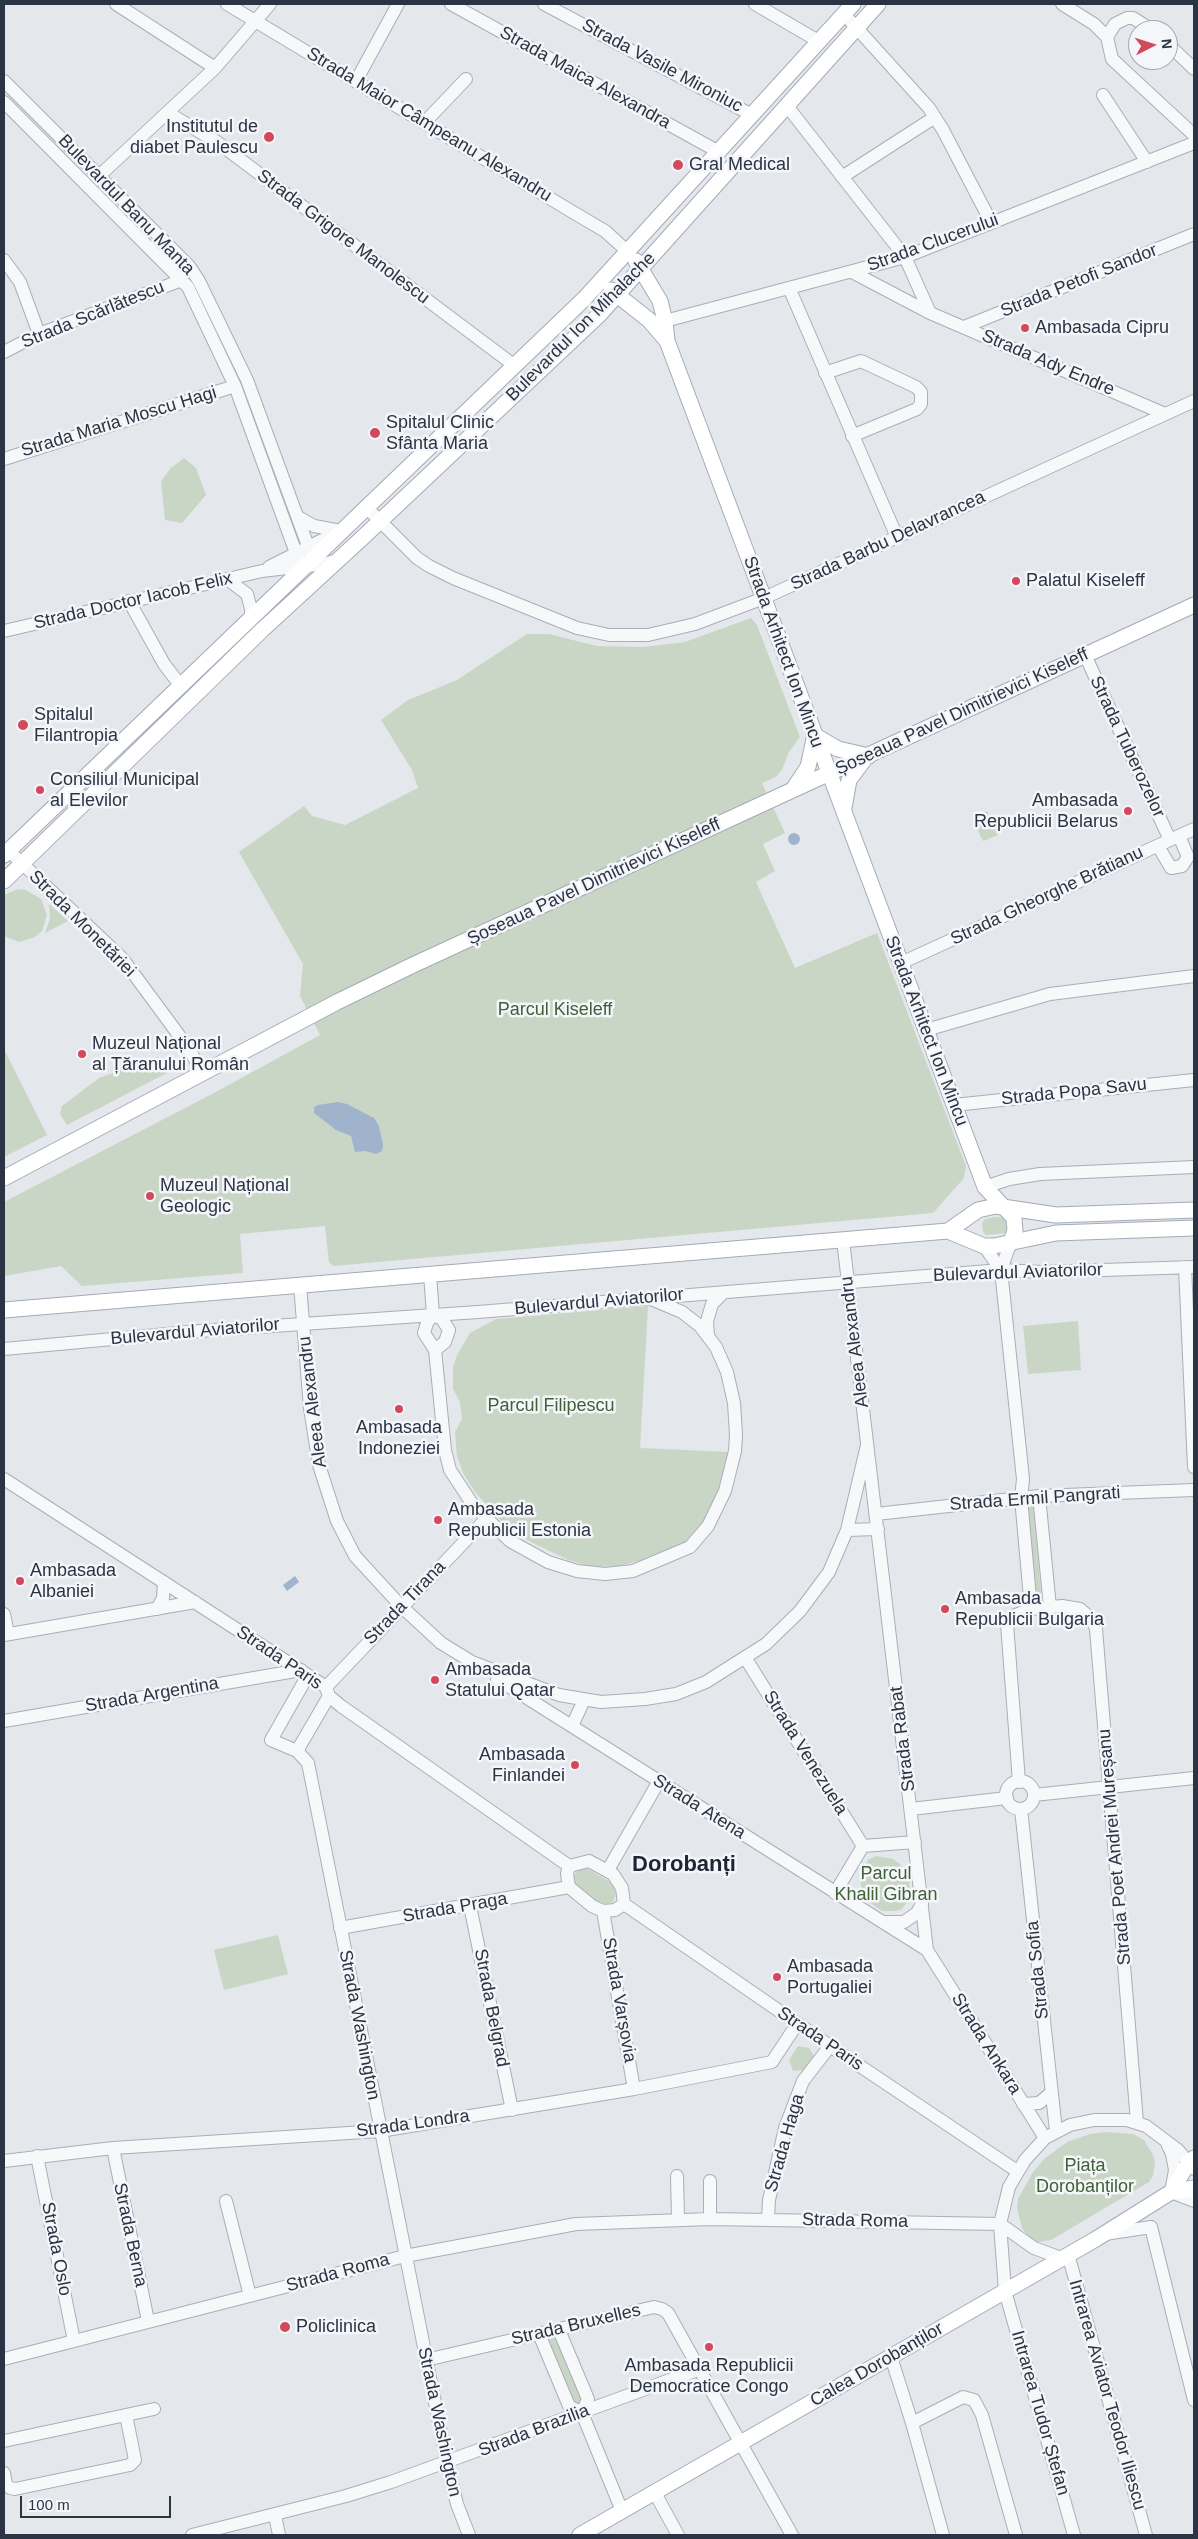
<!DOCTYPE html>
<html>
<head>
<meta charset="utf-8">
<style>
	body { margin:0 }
	#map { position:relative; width:1198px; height:2539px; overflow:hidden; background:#e4e7ec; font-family:Arial,sans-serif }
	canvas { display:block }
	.frame { position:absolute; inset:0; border:5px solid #2b3445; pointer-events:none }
	.north { position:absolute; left:1128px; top:20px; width:50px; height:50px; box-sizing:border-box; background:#f4f6f9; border:1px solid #a4a8b1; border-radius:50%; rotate:85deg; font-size:14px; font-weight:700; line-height:20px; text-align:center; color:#2b3445 }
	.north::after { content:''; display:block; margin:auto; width:18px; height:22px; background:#d1495b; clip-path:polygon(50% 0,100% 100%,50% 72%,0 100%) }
	.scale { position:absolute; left:20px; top:2496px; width:151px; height:22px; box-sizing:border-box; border:2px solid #2b3445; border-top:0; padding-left:6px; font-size:15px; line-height:18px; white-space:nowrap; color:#2b3445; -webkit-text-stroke:4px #f4f6f9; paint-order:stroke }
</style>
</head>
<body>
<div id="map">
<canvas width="1198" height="2539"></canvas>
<div class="frame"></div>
<div class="north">N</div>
<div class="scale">100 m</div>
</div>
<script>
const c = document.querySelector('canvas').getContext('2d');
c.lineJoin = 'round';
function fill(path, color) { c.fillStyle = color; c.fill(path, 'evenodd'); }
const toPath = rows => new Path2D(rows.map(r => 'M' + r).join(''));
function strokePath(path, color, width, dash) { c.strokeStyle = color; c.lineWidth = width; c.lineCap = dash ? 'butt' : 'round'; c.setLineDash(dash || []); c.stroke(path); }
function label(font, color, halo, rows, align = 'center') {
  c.font = font + ' Arial,sans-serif'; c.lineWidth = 5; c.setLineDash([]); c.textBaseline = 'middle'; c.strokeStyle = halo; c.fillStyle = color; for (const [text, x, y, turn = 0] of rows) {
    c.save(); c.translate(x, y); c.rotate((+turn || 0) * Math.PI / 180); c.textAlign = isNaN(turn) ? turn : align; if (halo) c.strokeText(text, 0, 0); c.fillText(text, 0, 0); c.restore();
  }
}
const green = toPath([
	[184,458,196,468,206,495,182,523,165,520,161,481,171,468],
	[751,618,757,625,800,737,789,752,782,770,776,777,762,783,785,833,763,844,775,871,756,882,795,968,877,933,966,1166,964,1178,933,1213,333,1266,329,1262,325,1226,240,1234,243,1273,82,1286,61,1266,4,1276,4,1202,214,1093,320,1035,300,996,303,964,239,852,304,806,312,816,345,825,418,788,412,770,381,720,408,700,457,680,527,634,549,634,597,646,643,647,685,642],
	[987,811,998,835,983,841,972,818],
	[18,889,26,890,41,899,47,915,42,931,35,937,19,942,4,936,4,895],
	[49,904,68,921,45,933,50,919],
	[4,1049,47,1135,4,1157],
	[158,1057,165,1060,171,1059,182,1065,67,1125,60,1114,62,1106,99,1078],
	[995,1217,1005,1217,1009,1225,1007,1233,986,1235,983,1232,982,1223,985,1219],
	[648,1306,640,1448,728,1452,716,1498,702,1526,685,1542,639,1561,618,1566,592,1567,568,1560,529,1541,502,1522,475,1492,463,1473,457,1456,455,1432,462,1419,460,1402,453,1389,453,1367,457,1355,470,1333,496,1319],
	[1078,1321,1081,1370,1028,1374,1023,1326],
	[1031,1502,1033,1503,1042,1603,1037,1603,1035,1601,1027,1507],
	[876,1856,893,1859,900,1864,909,1877,910,1898,902,1909,895,1911,882,1911,869,1902,864,1894,861,1886,861,1870,868,1860],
	[586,1868,612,1883,616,1894,613,1902,605,1904,594,1901,576,1887,574,1875,579,1869],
	[278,1935,288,1974,224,1990,214,1950],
	[798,2046,809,2048,814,2056,805,2070,793,2071,789,2060],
	[1106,2132,1133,2134,1144,2140,1153,2155,1155,2163,1153,2176,1149,2182,1051,2240,1038,2242,1029,2237,1022,2228,1017,2209,1018,2199,1033,2172,1044,2159,1067,2142,1090,2134],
	[559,2330,588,2399,582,2413,569,2406,539,2334]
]);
const water = toPath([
	'788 839a6 6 0 1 1 12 0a6 6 0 1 1-12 0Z',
	[338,1102,347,1104,374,1118,379,1126,383,1145,382,1151,376,1154,365,1151,355,1152,351,1136,336,1130,314,1113,314,1107,318,1105],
	[295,1576,299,1582,287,1591,283,1585]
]);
const minor = toPath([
	[116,4,215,68],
	[227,4,576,214,605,231,627,251],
	[451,4,719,152],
	[544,4,752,115],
	[755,4,820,42],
	[1062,4,1094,24,1107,37,1112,59,1194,135],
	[844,14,929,108,943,130,991,222],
	[1107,37,1115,24,1127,18,1133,18,1152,30],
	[1168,44,1194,69],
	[4,81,189,266,199,281,247,380,315,565],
	[356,81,398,4],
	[1103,95,1147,162],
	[4,102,188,287,235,386,296,553,304,566,321,565,337,560],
	[787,106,905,257,930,313],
	[168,113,217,142,515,366],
	[425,122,466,79],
	[99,176,215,68,270,4],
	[842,177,935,117],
	[4,260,20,282,39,334],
	[852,272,930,313,1165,414],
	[790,290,897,537],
	[665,321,905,257,1194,143],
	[964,327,1194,234],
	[4,352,39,334,182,280],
	[825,373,861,361,916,387,921,392,921,404,917,409,852,436],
	[4,459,235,386],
	[366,507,417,558,429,566,453,578,577,628,609,635,648,635,695,624,764,598,1194,401],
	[298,517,314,526,341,531],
	[269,567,336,533],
	[227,579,247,594,251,609,251,617],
	[129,601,164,664,180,685],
	[4,631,262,571,304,566],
	[1085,655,1170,840],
	[1158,846,1171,868,1182,866,1188,857,1179,836],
	[9,851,122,958,181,1038,204,1073],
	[901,963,1194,829],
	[926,1030,1050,994,1194,976],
	[954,1105,1194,1080],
	[985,1187,1009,1179,1040,1174,1194,1167],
	[843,1240,927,1950],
	[1010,1244,1001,1270,1023,1479,1021,1498,1031,1609],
	[984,1246,1001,1270],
	[1185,1267,1194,1467],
	[430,1274,433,1315,427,1323,424,1333,435,1350,445,1450,450,1470,473,1505,510,1541,548,1562,577,1571,605,1574,633,1571,690,1547,708,1526,725,1491,735,1451,736,1435,734,1403,727,1372,716,1347,700,1326,682,1312,651,1299],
	[300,1285,310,1408,319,1465,337,1521,355,1556,401,1606,441,1643,472,1662,559,1695,601,1702,645,1699,676,1694,706,1682,766,1644,800,1611,829,1572,847,1530,867,1445],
	[433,1315,442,1319,449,1330,445,1342,435,1350],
	[708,1336,707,1321,712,1304,724,1292],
	[4,1349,200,1331,478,1312,1001,1270,1042,1272,1194,1267],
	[4,1479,326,1687,329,1696,341,1706,569,1866],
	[1039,1496,1050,1607],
	[876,1514,1039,1496,1194,1490],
	[847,1530,878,1529],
	[157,1609,163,1598,164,1582],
	[4,1614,8,1634],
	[4,1635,195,1602],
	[746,1659,863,1846],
	[308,1675,271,1740,297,1751,308,1763,447,2463,457,2504,469,2535],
	[497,1679,927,1950,1045,2138],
	[326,1687,485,1520],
	[4,1721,301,1670],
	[572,1726,584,1700],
	[297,1751,329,1696],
	'1006 1795a14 14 0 1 1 28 0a14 14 0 1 1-28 0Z',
	[1019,1782,1007,1624,1013,1616,1031,1609,1062,1606,1080,1609,1093,1620,1096,1629,1137,2122],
	[1034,1795,1194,1778],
	[911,1809,1007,1798],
	[1021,1809,1056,2131],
	[589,1861,613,1874,622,1888,624,1904,615,1910,603,1911,592,1906,569,1887,567,1874,569,1866,589,1861],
	[608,1870,659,1781],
	[835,1893,863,1846,915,1842],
	[624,1904,830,2046,1017,2171],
	[470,1906,512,2110],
	[603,1911,634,2089],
	[883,1922,904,1922,917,1913,922,1904],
	[340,1928,569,1887],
	[1023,2104,1039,2103,1051,2093],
	[1167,2143,1172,2154,1175,2170,1171,2192,1194,2201],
	[113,2148,148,2321],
	[37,2156,74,2341],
	[4,2161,113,2148,380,2131,634,2089,772,2062,797,2024],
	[677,2176,678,2219],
	[710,2181,710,2219],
	[226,2201,250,2296],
	[768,2219,769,2200,785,2128,803,2081,830,2046],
	[1000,2224,1034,2248,1061,2258],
	[1105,2234,1151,2227,1194,2400],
	[1068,2254,1146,2535],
	[559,2330,588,2399,582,2413,622,2511],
	[539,2334,569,2406,582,2413],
	[891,2357,912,2423,943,2535],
	[4,2359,405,2256,576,2224,710,2219,1000,2224],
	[426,2360,654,2307,662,2309,668,2313,792,2535],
	[912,2423,963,2397,974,2400,982,2415,1016,2535],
	[4,2441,154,2409],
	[4,2473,6,2484,10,2488,15,2489,130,2465,135,2460,126,2415],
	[655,2493,678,2535],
	[275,2515,279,2535],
	[192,2535,346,2496,391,2482,700,2369],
	[1074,2535,1005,2291,1000,2224,1009,2187,1025,2160,1045,2138,1070,2125,1094,2120,1127,2120,1146,2126,1178,2150,1194,2169]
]);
const major = toPath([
	[636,261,660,301,665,321,667,341,985,1187,1014,1218,1015,1231,1010,1244],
	[611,290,649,320,667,341],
	[814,735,838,749,869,756],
	[794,788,808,767,814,739],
	[844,808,849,780,864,760],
	[4,855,584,299,853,4],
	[4,881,262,630,360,540,599,315,878,4],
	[4,1178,337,1002,413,965,1194,605],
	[948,1231,978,1210,996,1206,1056,1215,1194,1210],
	[4,1310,948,1231,984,1246,994,1246,1056,1233,1194,1228],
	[1171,2192,1189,2162,1194,2158],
	[580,2535,1096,2239,1171,2192,1194,2188]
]);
const markers = [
	[269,137,6,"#d1495b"],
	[678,165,6,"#d1495b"],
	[1025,328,5,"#d1495b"],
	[375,433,6,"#d1495b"],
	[1016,581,5,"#d1495b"],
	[23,725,6,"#d1495b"],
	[40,790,5,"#d1495b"],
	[1128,811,5,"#d1495b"],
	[82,1054,5,"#d1495b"],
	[150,1196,5,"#d1495b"],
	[399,1409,5,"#d1495b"],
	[438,1520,5,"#d1495b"],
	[20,1581,5,"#d1495b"],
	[945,1609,5,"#d1495b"],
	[435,1680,5,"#d1495b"],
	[575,1765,5,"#d1495b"],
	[777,1977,5,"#d1495b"],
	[285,2327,6,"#d1495b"],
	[709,2347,5,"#d1495b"]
];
const streetNames = [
	["Strada Vasile Mironiuc",662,66,28],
	["Strada Maica Alexandra",585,78,29],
	["Strada Maior Câmpeanu Alexandru",429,125,31],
	["Bulevardul Banu Manta",126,205,46],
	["Strada Grigore Manolescu",343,237,37],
	["Strada Clucerului",933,243,-20],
	["Strada Petofi Sandor",1079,281,-22],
	["Strada Scărlătescu",93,315,-22],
	["Bulevardul Ion Mihalache",581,327,-45],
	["Strada Ady Endre",1048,363,23],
	["Strada Maria Moscu Hagi",119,422,-17],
	["Strada Barbu Delavrancea",888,541,-25],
	["Strada Doctor Iacob Felix",133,601,-13],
	["Strada Arhitect Ion Mincu",783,652,70],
	["Șoseaua Pavel Dimitrievici Kiseleff",962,712,-25],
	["Strada Tuberozelor",1127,747,65],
	["Șoseaua Pavel Dimitrievici Kiseleff",594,882,-25],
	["Strada Gheorghe Brătianu",1047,896,-25],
	["Strada Monetăriei",82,924,45],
	["Strada Arhitect Ion Mincu",926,1031,69],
	["Strada Popa Savu",1074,1092,-6],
	["Bulevardul Aviatorilor",1018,1273,-2],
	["Bulevardul Aviatorilor",599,1302,-5],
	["Bulevardul Aviatorilor",195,1332,-5],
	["Aleea Alexandru",855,1342,-97],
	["Aleea Alexandru",313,1402,-97],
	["Strada Ermil Pangrati",1035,1499,-4],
	["Strada Tirana",405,1603,-46],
	["Strada Paris",279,1658,34],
	["Strada Argentina",152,1695,-10],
	["Strada Rabat",903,1739,-97],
	["Strada Venezuela",805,1753,58],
	["Strada Atena",699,1807,32],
	["Strada Poet Andrei Mureșanu",1115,1847,-95],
	["Strada Praga",455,1908,-10],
	["Strada Sofia",1038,1970,-96],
	["Strada Varșovia",619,2000,80],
	["Strada Belgrad",491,2008,79],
	["Strada Washington",359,2025,79],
	["Strada Paris",820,2039,34],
	["Strada Ankara",986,2044,58],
	["Strada Londra",413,2124,-8],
	["Strada Haga",785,2143,-74],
	["Strada Roma",855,2221,1],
	["Strada Berna",130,2235,78],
	["Strada Oslo",56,2249,79],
	["Strada Roma",338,2273,-15],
	["Strada Bruxelles",576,2325,-13],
	["Calea Dorobanților",877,2365,-30],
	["Intrarea Aviator Teodor Iliescu",1107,2395,74],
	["Intrarea Tudor Ștefan",1040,2413,74],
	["Strada Washington",439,2422,78],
	["Strada Brazilia",534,2431,-21]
];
const poiNames = [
	["Institutul de",258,127,"right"],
	["diabet Paulescu",258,148,"right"],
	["Gral Medical",689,165],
	["Ambasada Cipru",1035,328],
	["Spitalul Clinic",386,423],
	["Sfânta Maria",386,444],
	["Palatul Kiseleff",1026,581],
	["Spitalul",34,715],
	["Filantropia",34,736],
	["Consiliul Municipal",50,780],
	["al Elevilor",50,801],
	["Ambasada",1118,801,"right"],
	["Republicii Belarus",1118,822,"right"],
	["Muzeul Național",92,1044],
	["al Țăranului Român",92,1065],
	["Muzeul Național",160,1186],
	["Geologic",160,1207],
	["Ambasada",399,1428,"center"],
	["Indoneziei",399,1449,"center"],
	["Ambasada",448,1510],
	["Republicii Estonia",448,1531],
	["Ambasada",30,1571],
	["Albaniei",30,1592],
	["Ambasada",955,1599],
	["Republicii Bulgaria",955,1620],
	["Ambasada",445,1670],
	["Statului Qatar",445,1691],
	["Ambasada",565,1755,"right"],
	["Finlandei",565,1776,"right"],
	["Ambasada",787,1967],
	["Portugaliei",787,1988],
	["Policlinica",296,2327],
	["Ambasada Republicii",709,2366,"center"],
	["Democratice Congo",709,2387,"center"]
];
const parkNames = [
	["Parcul Kiseleff",555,1010],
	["Parcul Filipescu",551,1406],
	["Parcul",886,1874],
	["Khalil Gibran",886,1895],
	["Piața",1085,2166],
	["Dorobanților",1085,2187]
];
const districtNames = [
	["Dorobanți",684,1865]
];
fill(green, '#c9d6c5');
fill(water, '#9fb4cc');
strokePath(minor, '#a9aeb7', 14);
strokePath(major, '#a3abb8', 17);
strokePath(minor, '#f7f8fa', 12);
strokePath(major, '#fff', 15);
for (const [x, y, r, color] of markers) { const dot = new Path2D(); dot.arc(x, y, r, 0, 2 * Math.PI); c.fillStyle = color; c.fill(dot); strokePath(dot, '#f4f6f9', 2); }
label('18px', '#2b3445', '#f4f6f9', streetNames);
label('18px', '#2b3445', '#f4f6f9', poiNames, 'left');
label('18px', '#3f6138', '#f4f6f9', parkNames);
label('bold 22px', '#1d2536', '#f4f6f9', districtNames);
</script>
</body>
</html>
